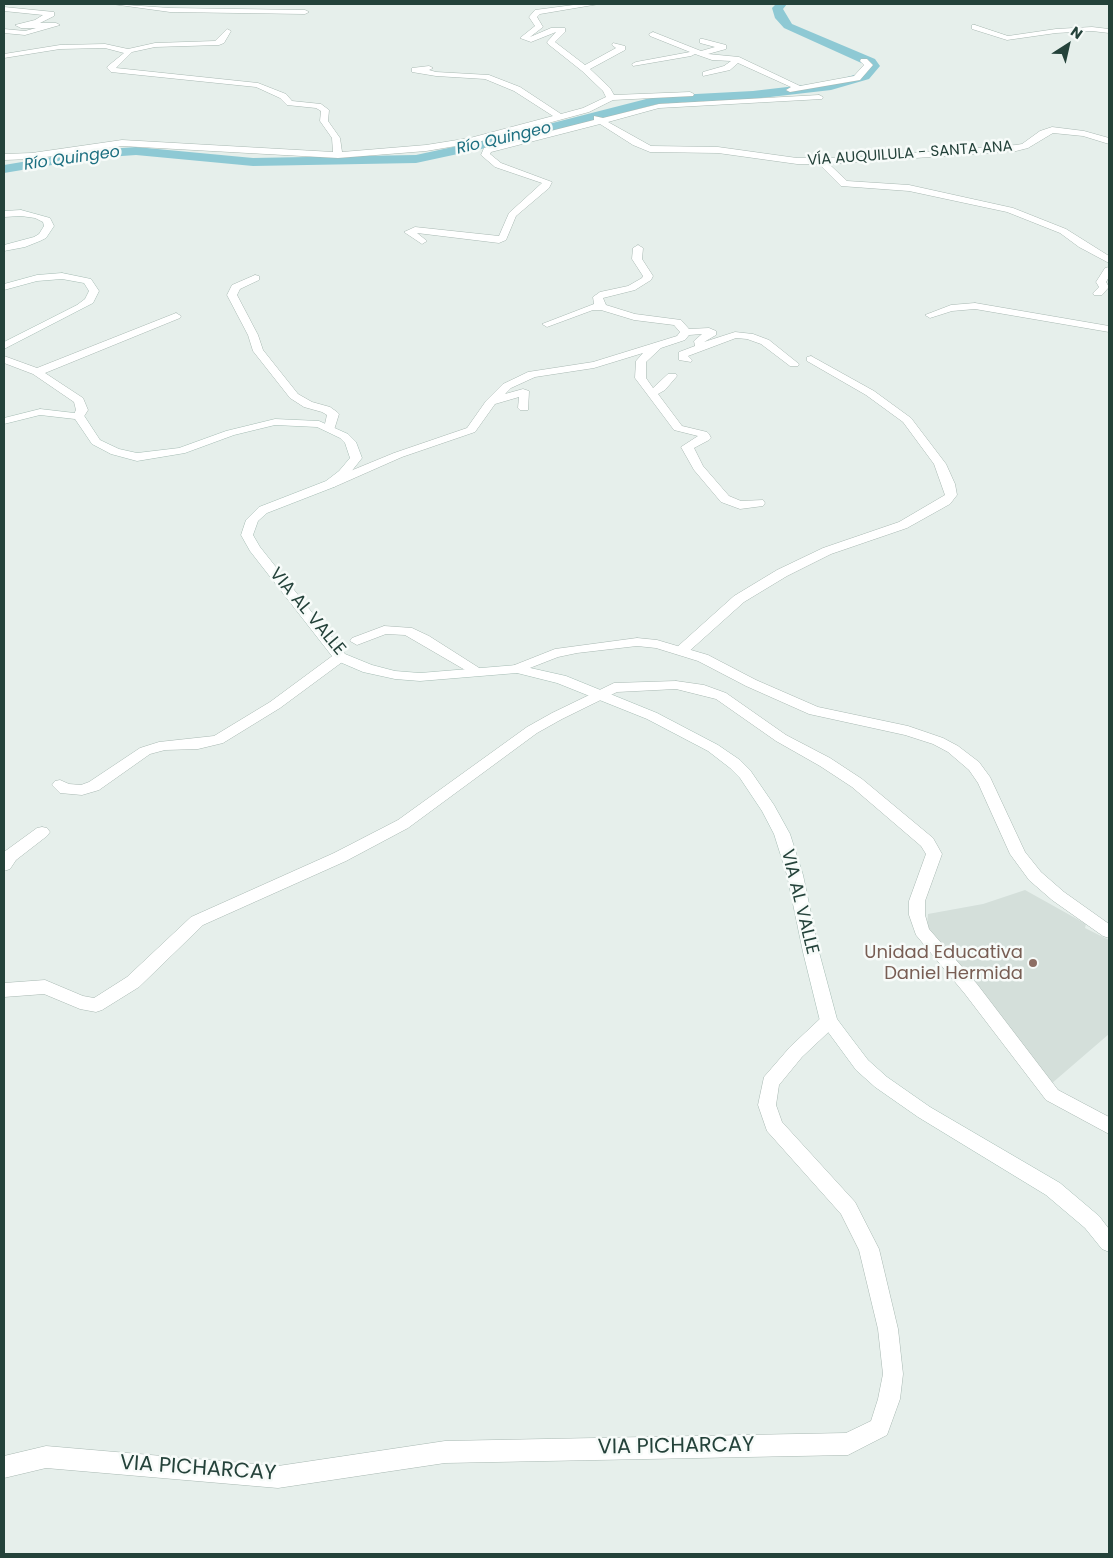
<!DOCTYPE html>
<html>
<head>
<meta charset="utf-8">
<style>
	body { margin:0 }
	#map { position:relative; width:1113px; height:1558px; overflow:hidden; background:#e6efeb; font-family:Poppins,sans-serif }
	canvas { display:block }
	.frame { position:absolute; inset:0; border:5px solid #24423a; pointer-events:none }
	.north { position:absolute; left:1043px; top:20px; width:50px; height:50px; -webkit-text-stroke:4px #f7fbf9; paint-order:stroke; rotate:35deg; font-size:14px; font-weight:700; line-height:20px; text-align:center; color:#24423a }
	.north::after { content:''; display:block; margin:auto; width:18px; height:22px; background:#24423a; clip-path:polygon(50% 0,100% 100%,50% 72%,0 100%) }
</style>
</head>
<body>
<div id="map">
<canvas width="1113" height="1558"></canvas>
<div class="frame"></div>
<div class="north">N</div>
</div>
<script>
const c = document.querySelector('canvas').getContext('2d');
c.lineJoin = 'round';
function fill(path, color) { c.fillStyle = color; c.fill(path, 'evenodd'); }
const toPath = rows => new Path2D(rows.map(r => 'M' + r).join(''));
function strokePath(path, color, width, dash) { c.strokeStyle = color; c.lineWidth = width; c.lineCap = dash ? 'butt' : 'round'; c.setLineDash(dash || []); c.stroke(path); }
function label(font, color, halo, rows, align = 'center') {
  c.font = font + ' Poppins,sans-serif'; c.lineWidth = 5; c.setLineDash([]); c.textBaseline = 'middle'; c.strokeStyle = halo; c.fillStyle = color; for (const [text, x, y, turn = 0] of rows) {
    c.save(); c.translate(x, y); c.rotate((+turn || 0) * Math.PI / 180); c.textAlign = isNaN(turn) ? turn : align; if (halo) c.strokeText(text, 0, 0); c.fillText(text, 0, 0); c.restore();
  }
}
const built = toPath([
	[1025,890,1086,924,1085,928,1109,940,1109,1034,1051,1084,927,927,928,914,983,904]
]);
const river = toPath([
	[776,4,787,4,783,9,792,24,875,59,880,66,869,79,831,90,753,99,658,104,495,146,416,163,253,166,136,155,94,158,4,173,4,165,94,150,136,147,253,158,416,155,494,138,658,96,753,91,830,82,861,73,868,66,784,28,775,18,772,8,776,4]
]);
const minor = toPath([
	[112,4,170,8,305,10,309,12,305,14,170,12,112,4],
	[581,4,599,4,540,14,537,17,543,27,530,37,551,28,565,28,565,32,555,42,585,65,616,48,612,45,613,43,625,46,625,50,590,69,610,88,614,95,690,92,694,94,693,96,613,100,589,112,474,143,426,151,338,158,122,146,32,159,4,160,4,154,32,153,122,140,333,152,332,138,320,121,321,111,316,108,287,105,280,98,256,87,111,72,107,68,108,66,124,53,105,48,60,49,4,58,4,54,60,45,105,44,128,49,155,43,215,41,227,29,231,31,224,43,219,45,155,47,132,52,116,68,258,83,286,94,292,101,321,104,329,110,328,121,340,138,342,152,426,145,470,138,553,116,514,91,485,79,436,76,412,72,412,68,429,66,433,68,429,70,436,72,489,75,520,87,561,114,583,108,606,97,603,91,582,71,548,44,547,42,556,32,531,42,520,38,535,26,529,17,535,10,581,4],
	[4,7,54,12,54,16,40,23,56,23,60,25,25,35,4,33,4,29,25,31,36,28,21,28,15,25,35,20,43,15,4,11,4,7],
	[975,25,1008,36,1056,29,1092,27,1109,29,1109,33,1092,31,1056,33,1007,40,972,29,972,25,975,25],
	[653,32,701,51,715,47,700,43,700,39,703,39,726,45,726,49,708,54,739,57,800,86,854,76,864,65,860,61,861,59,867,59,873,65,860,80,790,92,786,90,791,87,738,63,730,70,703,76,703,72,724,66,731,61,712,60,695,54,691,56,633,66,632,64,636,62,690,52,650,36,649,34,653,32],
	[819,95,823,97,822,99,659,108,608,122,651,146,718,147,797,158,845,158,1016,145,1022,144,1040,131,1052,127,1084,131,1109,138,1109,144,1083,136,1053,133,1028,148,1016,151,829,164,847,181,909,185,1013,208,1066,229,1109,256,1109,263,1079,247,1060,233,1007,212,909,191,841,186,819,164,797,164,718,153,650,152,633,145,600,124,491,152,490,154,501,163,552,182,549,188,516,216,506,240,499,243,417,233,427,241,422,244,404,232,415,227,499,236,509,213,542,183,495,167,481,155,484,148,594,120,594,116,603,118,659,104,819,95],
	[638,245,643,248,642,259,653,276,651,280,635,290,603,298,606,305,635,314,681,320,689,329,709,328,716,331,716,335,704,342,735,332,753,334,769,340,799,364,798,366,790,366,761,344,747,339,736,338,688,356,692,360,691,362,679,360,679,352,695,346,694,341,702,334,689,335,685,340,661,348,646,362,646,378,653,388,668,374,676,374,677,376,665,390,658,394,682,426,707,432,709,434,711,438,709,440,694,448,703,466,729,496,741,501,763,500,765,503,763,506,740,509,721,502,694,470,681,447,698,436,674,430,635,378,636,361,643,353,594,368,535,377,511,388,505,394,523,389,529,391,528,410,520,410,518,408,519,397,495,404,475,432,402,457,334,487,326,487,324,484,326,481,394,453,467,428,486,401,503,384,528,372,593,362,677,336,680,332,674,325,634,320,601,310,593,310,547,327,542,324,594,304,593,297,600,292,628,286,642,278,643,276,632,259,633,248,638,245],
	[1109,267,1109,277,1106,282,1109,287,1102,295,1094,295,1093,293,1099,287,1096,282,1105,268,1109,267],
	[255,275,259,276,259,280,240,289,237,295,258,335,263,350,298,394,312,402,330,407,337,412,339,414,334,430,326,430,324,428,327,415,322,412,304,407,290,398,253,351,248,335,227,295,232,285,255,275],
	[975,303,1109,326,1109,332,975,309,952,311,930,318,925,315,951,305,975,303],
	[176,313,181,316,180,318,45,373,83,398,88,410,83,418,79,419,73,416,76,410,74,402,33,374,4,363,4,356,37,368,176,313],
	[811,356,874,391,911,418,946,464,955,484,957,495,950,504,907,528,831,554,787,576,744,602,686,654,676,654,674,651,676,648,734,596,777,570,823,548,899,522,945,495,934,464,903,422,866,395,807,361,807,357,811,356],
	[384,626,412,628,429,636,484,671,477,675,472,674,405,635,386,634,357,645,350,641,352,638,384,626],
	[340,653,345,654,347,657,345,660,280,708,223,743,198,749,165,750,150,754,99,790,82,795,60,793,52,785,55,781,60,780,69,784,81,785,89,782,140,748,159,742,214,736,270,702,335,654,340,653],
	[676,681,704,685,726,693,786,735,830,758,862,779,933,838,942,854,925,901,925,915,929,929,977,984,1058,1090,1109,1117,1109,1134,1046,1100,965,994,916,935,909,915,909,901,926,854,921,846,852,787,820,766,776,741,716,699,676,689,617,692,562,719,537,733,408,828,346,861,203,925,139,987,102,1010,96,1012,80,1009,44,994,4,997,4,983,45,980,83,996,94,998,127,977,191,917,334,853,398,820,527,727,552,713,614,683,676,681],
	[42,827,47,828,50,832,47,836,16,860,10,869,4,871,4,852,37,828,42,827],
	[829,1014,835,1016,838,1021,835,1026,802,1057,779,1085,776,1105,782,1122,855,1202,879,1249,898,1329,903,1374,900,1399,887,1435,848,1455,445,1463,278,1488,46,1468,4,1478,4,1456,46,1446,278,1466,445,1441,846,1433,871,1421,878,1399,883,1374,878,1329,859,1250,841,1214,767,1131,758,1105,764,1077,790,1047,823,1016,829,1014]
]);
const tertiary = toPath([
	[637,638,657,640,708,655,756,680,818,707,908,726,943,738,958,746,979,762,990,777,1025,852,1041,872,1064,892,1109,924,1109,938,1103,936,1052,900,1029,880,1010,854,978,783,969,770,948,752,933,744,905,735,809,714,746,686,698,661,656,648,637,646,577,653,558,657,517,673,510,669,512,666,555,649,637,638]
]);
const secondary = toPath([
	[21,210,50,218,54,226,46,238,40,241,25,247,4,251,4,245,34,237,39,234,44,226,43,222,35,218,21,216,4,217,4,211,21,210],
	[62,273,91,279,99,291,93,303,4,349,4,342,77,305,85,299,89,291,84,283,62,279,37,281,4,290,4,284,37,275,62,273],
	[40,409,83,414,100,440,119,449,137,453,179,448,226,431,275,419,319,421,348,434,356,442,362,458,347,477,334,487,267,513,258,521,253,535,260,547,345,654,372,665,395,671,420,673,517,665,566,676,657,713,718,745,740,760,750,770,774,805,790,834,803,875,819,952,837,1019,852,1039,868,1060,887,1077,930,1107,1060,1183,1099,1216,1109,1229,1109,1252,1102,1249,1085,1228,1046,1195,918,1117,875,1087,856,1070,820,1021,803,952,787,875,774,834,762,811,740,778,730,768,708,751,647,719,557,683,517,673,420,681,395,679,363,672,335,660,250,551,241,535,246,520,259,507,326,481,339,471,350,458,345,443,340,438,317,427,275,425,234,435,185,453,137,461,111,454,92,444,75,419,40,415,4,424,4,418,40,409]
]);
const markers = [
	[1033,963,5,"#8d6e63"]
];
const farStreetnames = [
	["VÍA AUQUILULA - SANTA ANA",910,154,-4]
];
const farWaternames = [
	["Río Quingeo",504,139,-13],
	["Río Quingeo",72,159,-8]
];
const streetNames = [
	["VIA AL VALLE",307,612,50],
	["VIA AL VALLE",799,902,76]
];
const educationNames = [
	["Unidad Educativa",1023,953],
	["Daniel Hermida",1023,974]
];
const nearStreetnames = [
	["VIA PICHARCAY",676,1447,-1],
	["VIA PICHARCAY",198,1469,4]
];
fill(built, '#d4dfda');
fill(river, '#8ec9d4');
strokePath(minor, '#a8b8b2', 1);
strokePath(tertiary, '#a8b8b2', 1);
strokePath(secondary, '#a4bbb3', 1);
fill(minor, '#fff');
fill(tertiary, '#fff');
fill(secondary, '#fff');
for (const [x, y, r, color] of markers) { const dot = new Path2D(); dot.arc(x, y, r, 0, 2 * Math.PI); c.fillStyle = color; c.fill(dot); strokePath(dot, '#f7fbf9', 2); }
label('15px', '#24423a', '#f7fbf9', farStreetnames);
label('italic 16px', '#1c6f80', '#f7fbf9', farWaternames);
label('18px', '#24423a', '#f7fbf9', streetNames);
label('18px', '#785e54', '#f7fbf9', educationNames, 'right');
label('21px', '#24423a', '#f7fbf9', nearStreetnames);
</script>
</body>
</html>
